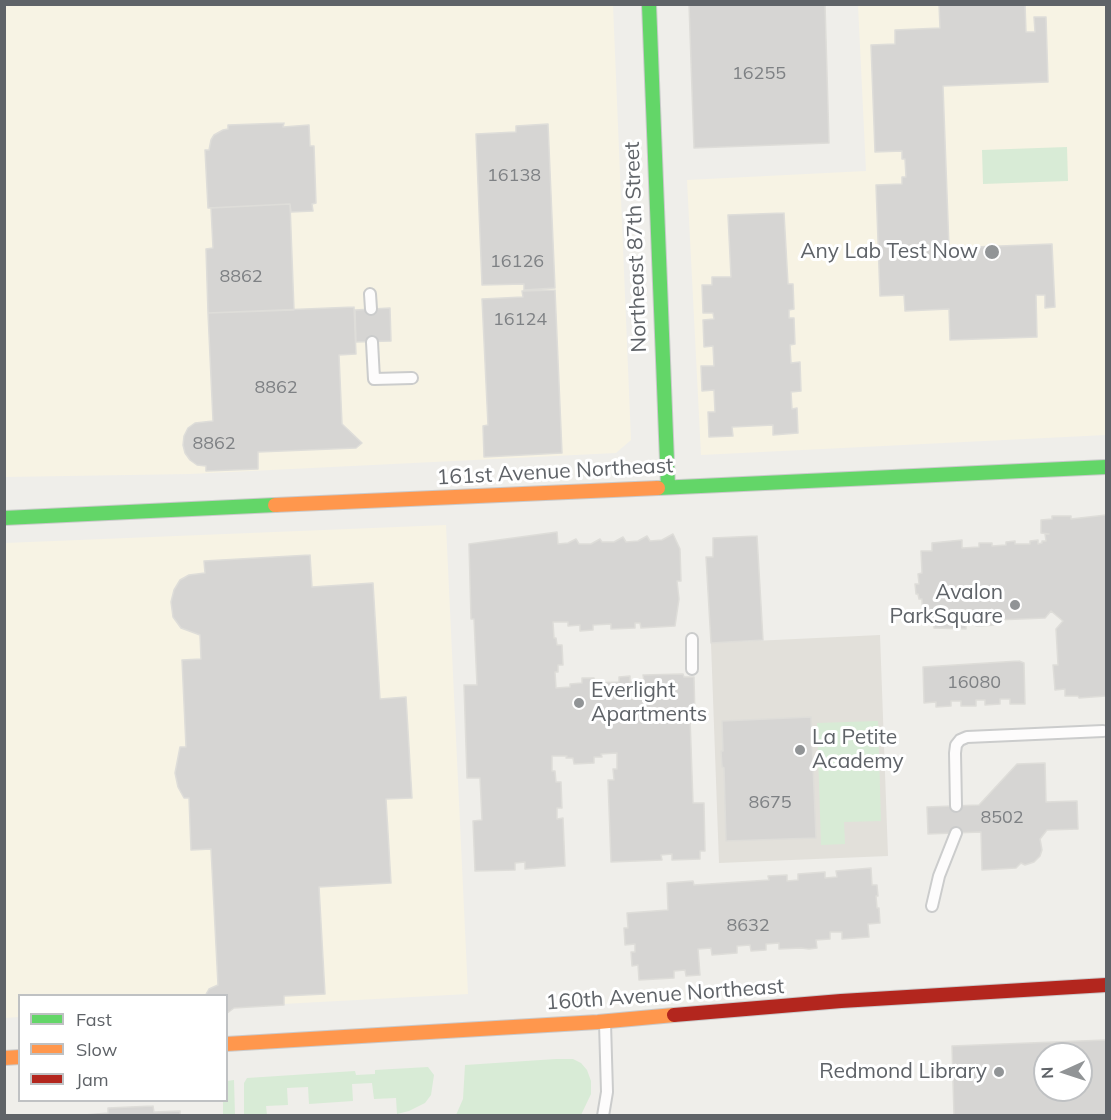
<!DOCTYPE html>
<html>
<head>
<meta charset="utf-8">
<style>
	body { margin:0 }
	#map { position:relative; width:1111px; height:1120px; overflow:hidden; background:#efeeea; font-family:Mulish,sans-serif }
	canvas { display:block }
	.frame { position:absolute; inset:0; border:6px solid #5f6368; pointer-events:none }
	.legend { position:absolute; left:18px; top:994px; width:210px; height:108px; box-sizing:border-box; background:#fff; border:2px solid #bfc1c3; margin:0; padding:8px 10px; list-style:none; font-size:18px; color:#5f6368 }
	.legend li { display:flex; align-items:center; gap:12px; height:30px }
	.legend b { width:30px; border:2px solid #bfc1c3 }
	.north { position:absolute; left:1033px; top:1042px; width:60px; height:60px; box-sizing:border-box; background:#fff; border:2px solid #bfc1c3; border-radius:50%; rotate:267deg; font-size:16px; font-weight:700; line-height:24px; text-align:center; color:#5f6368 }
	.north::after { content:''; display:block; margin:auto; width:21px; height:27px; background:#919496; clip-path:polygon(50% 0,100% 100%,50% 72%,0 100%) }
</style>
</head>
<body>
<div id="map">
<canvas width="1111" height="1120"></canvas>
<div class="frame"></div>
<ul class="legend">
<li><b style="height:8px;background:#63d668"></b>Fast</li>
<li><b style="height:8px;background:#ff974d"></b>Slow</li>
<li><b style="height:8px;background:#b3261e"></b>Jam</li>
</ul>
<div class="north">N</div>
</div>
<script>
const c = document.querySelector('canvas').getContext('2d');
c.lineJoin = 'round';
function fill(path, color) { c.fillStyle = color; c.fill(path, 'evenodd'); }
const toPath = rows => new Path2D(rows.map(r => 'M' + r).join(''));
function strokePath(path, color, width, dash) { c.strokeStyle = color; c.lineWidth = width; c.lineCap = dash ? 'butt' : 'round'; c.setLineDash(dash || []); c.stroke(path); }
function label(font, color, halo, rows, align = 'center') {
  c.font = font + ' Mulish,sans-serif'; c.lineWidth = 6; c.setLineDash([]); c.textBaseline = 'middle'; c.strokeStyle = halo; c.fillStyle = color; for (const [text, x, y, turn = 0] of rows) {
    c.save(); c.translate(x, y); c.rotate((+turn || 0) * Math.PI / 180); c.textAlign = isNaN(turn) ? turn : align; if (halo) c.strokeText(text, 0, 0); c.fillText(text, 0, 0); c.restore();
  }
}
const commercial = toPath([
	[4,5,613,5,631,440,616,453,190,474,5,477],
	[858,5,1106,5,1106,435,701,455,687,180,866,171],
	[446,525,468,994,227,1007,226,996,20,996,19,1017,5,1018,5,543]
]);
const education = toPath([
	[880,635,888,856,719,863,711,643]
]);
const green = toPath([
	[1067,147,1068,181,983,184,982,150],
	[878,721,881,821,844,822,845,844,821,845,817,723],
	[556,1059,573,1059,581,1063,587,1070,591,1081,591,1094,581,1115,456,1115,463,1099,465,1065],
	[428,1067,434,1075,431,1095,425,1103,409,1111,397,1114,396,1098,374,1099,372,1083,352,1084,353,1101,309,1104,308,1087,287,1088,288,1105,266,1106,267,1115,244,1115,244,1083,247,1078,355,1071,356,1075,375,1074,375,1070],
	[234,1080,235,1115,223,1115,223,1101,226,1100,227,1081]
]);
const building = toPath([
	[689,4,825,4,829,143,694,148,689,4],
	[939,4,1025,4,1026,32,1035,32,1034,17,1046,17,1048,82,943,86,949,248,1052,244,1055,307,1045,308,1045,295,1036,295,1037,337,950,340,949,309,905,311,904,295,880,296,876,185,902,184,902,177,906,177,905,159,902,159,902,151,875,152,871,45,895,44,895,30,940,28,939,4],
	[284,123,283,127,309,125,310,146,314,146,316,203,312,204,313,211,291,212,290,204,208,208,205,150,209,150,211,140,214,135,223,130,228,129,228,125,284,123],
	[548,124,555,288,524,290,524,284,482,285,476,134,516,132,516,126,548,124],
	[290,204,294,310,208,313,206,249,213,248,211,208,290,204],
	[784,213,788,284,793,284,794,309,789,310,789,318,794,318,795,344,790,345,791,363,800,362,801,391,791,392,792,409,797,408,798,433,773,435,773,425,732,427,733,436,709,437,708,412,715,412,714,390,702,391,701,366,714,366,713,346,704,347,703,320,714,319,713,313,703,313,702,285,712,285,712,277,731,277,728,215,784,213],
	[555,290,562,453,484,457,483,426,488,425,482,299,523,297,522,291,555,290],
	[354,307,356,354,339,355,342,424,362,443,356,448,258,452,258,469,206,471,206,466,197,465,190,460,185,453,183,445,184,436,188,428,195,423,213,421,208,313,354,307],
	[390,308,391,341,356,342,355,310,390,308],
	[1106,515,1106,696,1079,698,1078,696,1065,696,1065,689,1055,690,1053,665,1058,665,1056,629,1063,621,1051,611,1045,618,997,620,997,625,976,626,976,621,966,622,966,629,934,628,934,621,923,621,922,599,919,599,918,594,916,594,915,584,919,584,918,574,922,573,921,551,932,551,932,543,962,540,962,548,979,547,979,543,992,543,992,546,1006,545,1006,542,1015,541,1015,544,1030,544,1030,541,1038,540,1038,544,1042,543,1042,541,1046,541,1045,534,1049,534,1041,533,1041,520,1052,519,1052,516,1071,516,1071,519,1106,515],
	[557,532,558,544,568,543,576,539,579,544,591,544,600,539,602,542,614,542,623,537,626,542,638,541,647,536,650,541,662,540,673,534,680,549,681,581,677,581,679,599,675,626,641,628,640,623,635,623,635,628,611,629,611,624,593,625,593,630,580,631,580,625,568,626,568,622,553,622,554,638,556,638,557,645,562,645,563,665,558,665,558,672,555,672,556,688,570,687,570,684,582,683,582,678,594,678,594,683,619,682,619,677,630,676,630,682,644,681,643,675,683,674,684,677,694,677,695,718,690,718,693,803,704,803,705,851,700,851,700,859,672,860,672,854,661,855,662,860,611,862,608,780,614,780,613,769,617,769,617,753,601,754,602,757,594,757,594,763,574,764,573,758,566,758,567,756,552,756,552,771,555,771,556,782,561,782,562,808,557,808,557,819,563,818,565,866,525,869,525,862,515,863,515,870,475,871,473,821,482,820,480,778,467,778,464,685,477,685,474,619,471,619,469,544,557,532],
	[757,536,763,640,711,643,706,557,713,557,713,538,757,536],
	[310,555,312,587,373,583,380,699,406,697,412,798,386,799,391,883,319,887,325,994,284,996,284,1005,234,1008,226,1014,226,996,205,996,209,989,218,985,211,849,191,850,189,798,184,798,178,787,175,773,180,747,186,747,182,660,201,659,200,635,181,628,173,617,171,602,174,590,180,580,189,575,205,573,204,561,310,555],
	[1019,661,1024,663,1025,704,1010,704,1010,699,1000,699,1000,704,985,705,985,700,976,700,976,706,961,706,961,701,951,701,951,706,936,707,936,702,924,703,923,667,1019,661],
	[811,717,816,838,726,841,724,768,722,767,721,751,723,751,722,721,811,717],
	[1045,763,1046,802,1077,801,1078,829,1047,830,1040,839,1042,850,1040,856,1034,862,1025,865,1021,863,1016,868,982,870,981,832,928,834,927,807,979,805,1017,764,1045,763],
	[871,868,872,885,877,885,878,896,876,896,877,908,879,908,880,923,868,924,869,937,842,939,842,932,830,932,830,939,816,940,817,948,809,949,801,948,779,949,779,943,766,944,766,950,751,951,750,945,737,946,737,953,712,955,711,948,698,949,700,975,686,976,685,970,674,971,674,978,639,980,638,965,632,966,631,952,635,952,635,944,625,945,624,928,628,928,627,913,668,910,667,883,693,881,694,885,769,880,768,876,787,875,787,881,798,880,798,874,825,872,825,878,837,877,836,871,871,868],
	[1106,1040,1106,1116,954,1116,952,1046,1106,1040],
	[1045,1054,1081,1054,1081,1090,1045,1090,1045,1054],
	[153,1106,154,1112,180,1111,180,1116,73,1116,108,1113,108,1108,153,1106]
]);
const lane = toPath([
	[370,294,371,309],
	[372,342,374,379,412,378],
	[692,639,692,669],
	[956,806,955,753,956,745,960,740,967,737,1103,731],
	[932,906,939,876,956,833],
	[603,1116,607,1092,605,1023]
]);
const fast = toPath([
	[649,4,668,487],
	[658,488,1106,467],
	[4,518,275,505]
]);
const slow = toPath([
	[275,505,658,488],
	[226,1044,598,1022,674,1015],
	[4,1058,20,1057]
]);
const jam = toPath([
	[674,1015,841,1001,1106,985]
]);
const markers = [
	[992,252,8,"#919496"],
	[1015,605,6,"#919496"],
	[579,703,6,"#919496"],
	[800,750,6,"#919496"],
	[999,1072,6,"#919496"]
];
const numberNames = [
	["16255",759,74],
	["16138",514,176],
	["16126",517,262],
	["8862",241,277],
	["16124",520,320],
	["8862",276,388],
	["8862",214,444],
	["16080",974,683],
	["8675",770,803],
	["8502",1002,818],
	["8632",748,926]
];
const streetNames = [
	["Northeast 87th Street",636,247,-92],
	["161st Avenue Northeast",555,472,-3],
	["160th Avenue Northeast",665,995,-4]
];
const poiNames = [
	["Any Lab Test Now",978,252],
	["Avalon",1003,593],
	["ParkSquare",1003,617],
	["Everlight",591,691,"left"],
	["Apartments",591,715,"left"],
	["La Petite",812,738,"left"],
	["Academy",812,762,"left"],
	["Redmond Library",987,1072]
];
fill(commercial, '#f7f3e4');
fill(education, '#e2e0da');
fill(green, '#d8ebd6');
fill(building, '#d6d5d3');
strokePath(building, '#deddd9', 1.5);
strokePath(lane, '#cbcccc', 14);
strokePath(fast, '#cacacb', 16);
strokePath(slow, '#cacacb', 16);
strokePath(jam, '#cacacb', 16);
strokePath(lane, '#fdfcfc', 10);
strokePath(fast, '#63d668', 14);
strokePath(slow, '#ff974d', 14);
strokePath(jam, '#b3261e', 14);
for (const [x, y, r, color] of markers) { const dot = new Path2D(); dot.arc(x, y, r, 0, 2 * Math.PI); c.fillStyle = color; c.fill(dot); strokePath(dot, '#fff', 2); }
label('18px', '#7e8184', null, numberNames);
label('21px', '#5f6368', '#fff', streetNames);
label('21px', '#5f6368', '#fff', poiNames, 'right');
</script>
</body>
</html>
